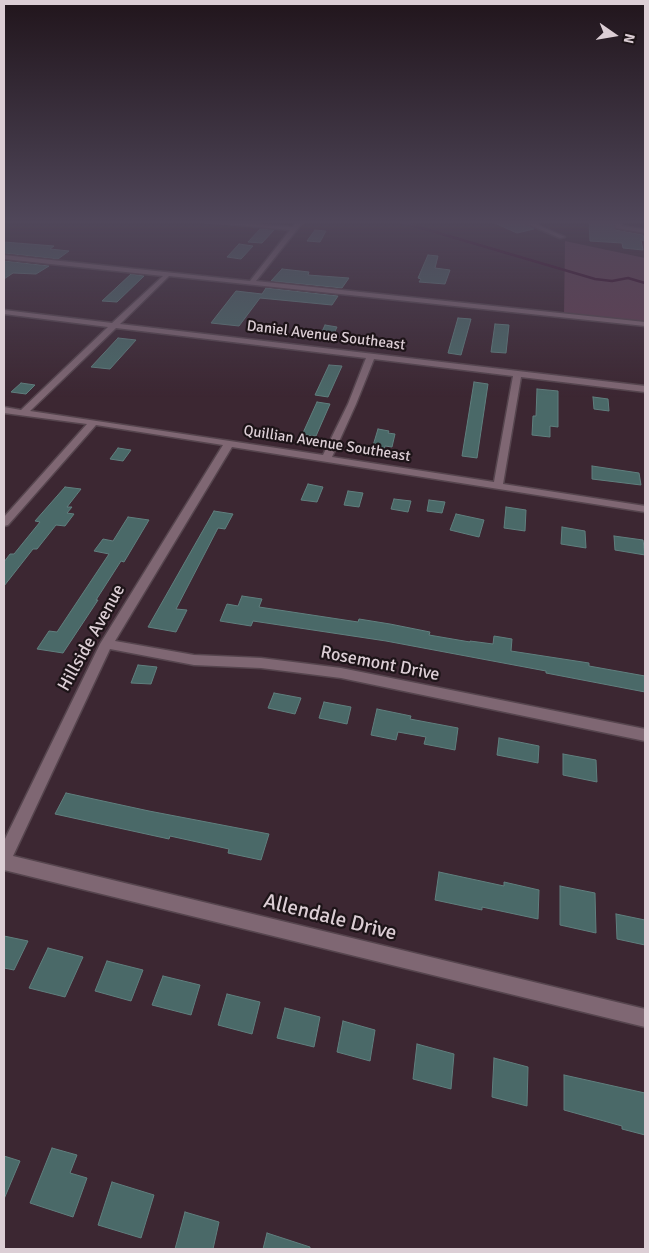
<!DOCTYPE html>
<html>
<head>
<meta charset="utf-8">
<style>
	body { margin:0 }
	#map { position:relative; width:649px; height:1253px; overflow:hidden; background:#3c2732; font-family:Signika,sans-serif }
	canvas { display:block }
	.frame { position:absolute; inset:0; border:5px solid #dcced5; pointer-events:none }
	.north { position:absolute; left:589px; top:10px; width:50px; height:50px; -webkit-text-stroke:4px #1d1418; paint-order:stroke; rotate:103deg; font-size:14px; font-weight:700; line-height:20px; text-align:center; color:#dcced5 }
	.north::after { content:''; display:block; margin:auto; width:18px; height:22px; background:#dcced5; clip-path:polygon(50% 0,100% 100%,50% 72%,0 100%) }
</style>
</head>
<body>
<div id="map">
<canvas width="649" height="1253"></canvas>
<div class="frame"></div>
<div class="north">N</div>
</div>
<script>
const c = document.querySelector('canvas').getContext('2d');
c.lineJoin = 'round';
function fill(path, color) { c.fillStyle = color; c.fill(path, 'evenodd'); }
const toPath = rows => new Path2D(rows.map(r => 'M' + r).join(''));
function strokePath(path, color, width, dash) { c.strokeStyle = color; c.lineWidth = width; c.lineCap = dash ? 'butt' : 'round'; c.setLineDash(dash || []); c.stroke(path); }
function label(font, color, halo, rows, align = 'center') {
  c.font = font + ' Signika,sans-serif'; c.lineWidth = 4.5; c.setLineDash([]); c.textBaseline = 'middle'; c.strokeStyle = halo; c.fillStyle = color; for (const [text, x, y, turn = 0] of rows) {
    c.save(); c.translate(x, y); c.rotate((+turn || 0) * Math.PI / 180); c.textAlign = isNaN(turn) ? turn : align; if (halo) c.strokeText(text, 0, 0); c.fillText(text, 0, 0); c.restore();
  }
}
const green = toPath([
	[565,241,645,258,645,323,564,314]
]);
const stream = toPath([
	[401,222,595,279,612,281,628,278,645,283]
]);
const building = toPath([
	[492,222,521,222,534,229,517,233,492,222],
	[589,222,613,222,616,230,643,235,645,241,641,240,643,250,623,248,622,243,590,241,589,222],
	[260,229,274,230,262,243,248,242,260,229],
	[315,230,326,231,320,242,307,241,315,230],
	[4,242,54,246,50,249,69,251,58,259,4,253,4,242],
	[239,244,253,246,241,259,227,257,239,244],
	[428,255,438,256,435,268,450,270,445,284,419,282,421,279,418,278,428,255],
	[4,261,49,266,36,274,13,273,4,279,4,261],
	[282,269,309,272,308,275,349,278,342,288,271,281,282,269],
	[131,274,144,276,117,302,102,301,131,274],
	[266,288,338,296,332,305,260,298,239,326,211,323,236,291,262,294,266,288],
	[458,318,471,319,461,355,448,353,458,318],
	[495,324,509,325,506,353,491,352,495,324],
	[325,325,337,327,332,338,320,336,325,325],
	[118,338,136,340,110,369,91,367,118,338],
	[329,365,342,366,328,397,315,395,329,365],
	[474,382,488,384,477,458,462,456,474,382],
	[21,383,35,385,26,394,11,392,21,383],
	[537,389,558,391,558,427,550,426,550,437,532,435,533,416,536,416,537,389],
	[593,397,608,399,609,411,594,409,593,397],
	[317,402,330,404,316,436,302,435,317,402],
	[378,429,389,431,388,433,395,434,392,447,385,446,384,450,372,449,378,429],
	[118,448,131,450,123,461,110,459,118,448],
	[592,466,639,473,641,485,592,479,592,466],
	[308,484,323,487,317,502,301,500,308,484],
	[65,487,81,489,67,507,72,507,67,513,74,514,65,526,56,525,37,549,33,549,4,586,4,562,10,554,14,554,40,522,35,521,65,487],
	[348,491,363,493,359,507,344,505,348,491],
	[394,499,411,501,408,512,391,509,394,499],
	[429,500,445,502,442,513,427,511,429,500],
	[506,507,526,510,525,531,504,528,506,507],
	[214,511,233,514,225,529,218,528,176,609,187,610,176,632,148,627,214,511],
	[456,514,484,520,479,537,450,530,456,514],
	[128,517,149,520,124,562,121,561,96,600,98,600,63,653,37,649,49,631,57,632,109,554,94,551,103,539,113,541,128,517],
	[562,527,585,531,586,548,561,544,562,527],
	[614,536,643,540,645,555,615,550,614,536],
	[242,596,262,599,259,607,358,622,359,619,390,624,430,632,429,635,470,642,470,641,493,644,494,636,512,639,511,651,589,663,589,666,645,676,645,692,546,673,546,671,386,641,253,621,251,626,220,621,227,604,238,606,242,596],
	[138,665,157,667,151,684,131,683,138,665],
	[274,693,301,698,295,714,268,708,274,693],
	[324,702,351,707,347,724,319,718,324,702],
	[377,709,411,716,410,719,458,728,455,750,424,744,426,737,398,732,396,740,371,735,377,709],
	[499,738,539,746,538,763,497,755,499,738],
	[563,754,596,760,597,782,563,775,563,754],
	[66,793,149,811,269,834,261,860,228,853,229,849,170,836,169,839,55,814,66,793],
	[439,872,504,886,504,882,539,890,538,919,482,907,482,910,435,900,439,872],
	[560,886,595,893,596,933,560,925,560,886],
	[616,914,645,920,645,945,617,939,616,914],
	[4,936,28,941,14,970,4,968,4,936],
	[48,948,83,957,65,997,29,988,48,948],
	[107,961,143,970,131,1001,95,991,107,961],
	[163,976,200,985,191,1015,152,1005,163,976],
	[227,994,260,1002,252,1034,218,1025,227,994],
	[285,1008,320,1017,314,1047,277,1038,285,1008],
	[343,1021,375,1030,370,1061,337,1052,343,1021],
	[417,1044,454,1054,451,1089,413,1079,417,1044],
	[494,1058,528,1067,527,1106,492,1097,494,1058],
	[564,1075,645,1093,645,1135,622,1129,622,1126,564,1110,564,1075],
	[52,1148,77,1155,70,1173,87,1178,73,1217,30,1203,52,1148],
	[4,1156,20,1161,4,1199,4,1156],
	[112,1182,154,1195,141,1238,98,1225,112,1182],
	[185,1212,219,1222,213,1249,175,1249,185,1212],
	[267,1233,310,1247,310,1249,263,1249,267,1233]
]);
const street = toPath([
	[206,222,293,227,297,222,303,222,256,281,645,322,645,326,169,276,120,324,645,386,645,392,521,377,503,484,645,506,645,512,232,447,115,641,194,655,261,658,341,668,645,729,645,741,341,678,261,668,194,665,110,649,13,856,645,1009,645,1027,4,870,4,841,100,644,223,445,96,425,8,525,4,526,4,517,87,424,4,413,4,407,21,410,108,327,4,314,4,310,112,323,163,276,4,259,4,255,250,281,290,230,206,222],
	[116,328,366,358,348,404,323,455,30,411,116,328],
	[374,359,513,376,494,482,332,457,356,404,374,359],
	[523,222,531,222,565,237,560,238,523,222],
	[615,222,621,222,622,226,645,229,645,233,616,228,615,222]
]);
const farStreetnames = [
	["Daniel Avenue Southeast",326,336,7],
	["Quillian Avenue Southeast",327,444,9]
];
const streetNames = [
	["Hillside Avenue",92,638,-61],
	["Rosemont Drive",380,664,11]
];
const nearStreetnames = [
	["Allendale Drive",330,918,14]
];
fill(green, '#633e52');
strokePath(stream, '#380827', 2.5);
fill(building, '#4a6968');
strokePath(building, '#607f7e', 1);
strokePath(street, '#56454e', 3);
fill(street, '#7f6773');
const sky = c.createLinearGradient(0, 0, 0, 397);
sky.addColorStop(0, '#21151c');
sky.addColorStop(0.56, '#50475a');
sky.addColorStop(1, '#50475a00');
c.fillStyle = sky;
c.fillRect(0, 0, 649, 397);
label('15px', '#dcced5', '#1d1418', farStreetnames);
label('18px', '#dcced5', '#1d1418', streetNames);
label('21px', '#dcced5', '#1d1418', nearStreetnames);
</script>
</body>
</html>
